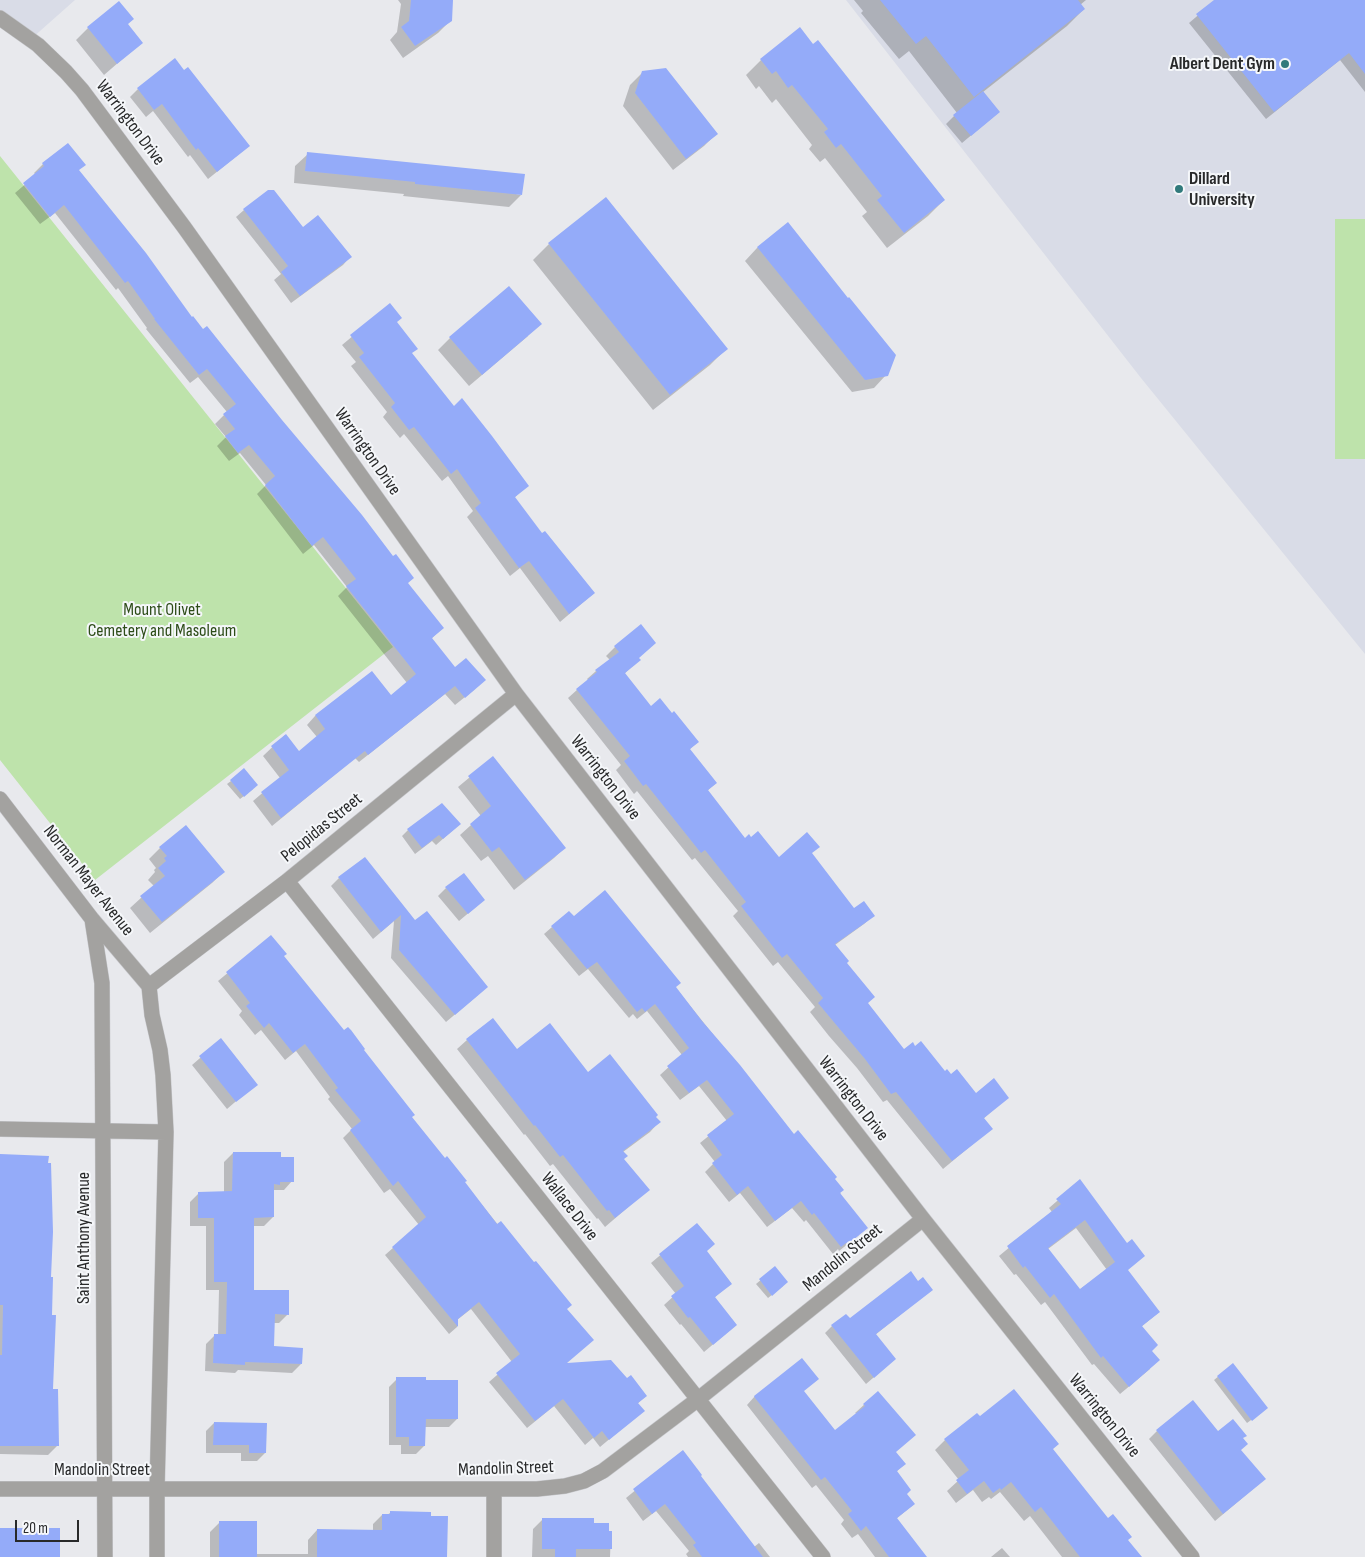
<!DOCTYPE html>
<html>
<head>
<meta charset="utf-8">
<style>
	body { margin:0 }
	#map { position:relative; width:1365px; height:1557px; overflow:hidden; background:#e8e9ed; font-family:"Sofia Sans Condensed",sans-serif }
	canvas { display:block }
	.scale { position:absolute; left:15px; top:1520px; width:64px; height:22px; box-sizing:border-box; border:2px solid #28292a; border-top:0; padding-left:6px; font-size:15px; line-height:18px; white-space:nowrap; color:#28292a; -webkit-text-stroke:4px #f5f7fa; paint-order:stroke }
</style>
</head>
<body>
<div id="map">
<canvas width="1365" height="1557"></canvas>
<div class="scale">20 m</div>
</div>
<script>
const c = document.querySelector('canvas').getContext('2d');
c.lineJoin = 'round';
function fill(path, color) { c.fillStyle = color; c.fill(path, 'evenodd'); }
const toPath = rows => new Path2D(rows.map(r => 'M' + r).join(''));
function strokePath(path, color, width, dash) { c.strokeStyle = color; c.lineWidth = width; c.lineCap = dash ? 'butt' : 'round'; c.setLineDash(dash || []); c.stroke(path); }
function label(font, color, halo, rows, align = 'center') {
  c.font = font + ' "Sofia Sans Condensed",sans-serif'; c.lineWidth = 4; c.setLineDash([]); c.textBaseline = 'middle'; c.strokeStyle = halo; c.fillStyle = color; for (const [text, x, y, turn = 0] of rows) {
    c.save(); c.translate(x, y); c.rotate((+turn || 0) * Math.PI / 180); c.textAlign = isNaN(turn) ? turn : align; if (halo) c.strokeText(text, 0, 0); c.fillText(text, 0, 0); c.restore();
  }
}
const built = toPath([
	[0,0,75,0,31,39,0,18],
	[846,0,1365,0,1365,654,1141,378]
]);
const green = toPath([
	[0,156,393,647,95,880,0,760],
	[1335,219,1365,219,1365,459,1335,459]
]);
const shadow = toPath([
	[398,0,451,0,450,21,438,33,403,58,390,40,397,32,401,4],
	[854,0,1086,0,1080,5,1084,9,1067,26,983,92,999,112,962,143,946,124,957,113,909,51,899,59,861,13,863,11],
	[1216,0,1365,0,1365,92,1340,60,1266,119,1189,23],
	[127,25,141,43,104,75,76,40,88,28],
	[813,45,944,200,928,216,887,248,862,216,867,212,825,158,820,162,809,149,812,145,776,99,772,103,759,86,756,89,746,75,761,60],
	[643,72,716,134,704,146,673,170,623,106,630,85],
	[138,89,249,146,208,179,190,155,188,157,153,111,146,117,130,97],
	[308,154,521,195,509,207,403,196,404,194,294,183,295,166],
	[43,164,78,170,191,318,442,628,431,639,455,669,475,689,455,705,445,694,359,762,355,758,272,826,253,801,280,778,263,756,285,735,299,752,317,737,307,725,315,716,372,673,391,697,407,683,338,596,347,587,314,545,303,554,257,494,266,485,240,453,229,461,217,446,226,437,215,424,227,412,198,377,190,383,146,329,147,328,118,288,116,290,55,213,40,224,15,193,36,175,34,173],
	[244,210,303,229,350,257,343,265,291,303,274,280,281,274,236,217],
	[788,224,848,300,886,375,874,388,852,392,745,261,757,248],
	[549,244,726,349,710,365,653,410,533,260],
	[390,305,396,322,411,354,453,408,527,486,514,498,542,535,594,593,560,622,520,568,510,576,467,517,473,511,448,476,442,481,404,434,400,438,383,417,387,412,351,366,356,362,342,345],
	[528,336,469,386,438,350,450,338],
	[641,626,638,658,639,660,624,674,650,707,697,742,689,750,716,783,707,791,745,839,778,858,811,854,853,910,873,916,864,924,835,945,867,1004,904,1050,951,1075,975,1095,1008,1097,983,1119,991,1129,943,1169,887,1100,883,1102,857,1068,829,1036,810,1012,815,1007,778,962,773,966,733,916,738,911,695,858,692,860,637,791,634,794,616,770,621,765,568,698,588,680,587,679,596,671,610,660,606,656,615,647],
	[493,758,564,848,554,858,514,890,488,856,481,861,460,835,481,816,458,787],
	[231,781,253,789,240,799,227,784],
	[408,830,453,830,436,845,432,841,415,854,402,836],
	[160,848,223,872,212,883,150,933,130,908,154,886,148,880,155,872,154,870,156,868,149,859],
	[339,878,415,922,478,995,446,1022,391,958,394,921,373,939,331,886],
	[446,888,484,900,459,921,438,896],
	[552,927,675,987,794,1135,834,1179,859,1235,839,1251,838,1249,833,1254,806,1220,804,1222,792,1208,767,1227,740,1193,729,1202,705,1172,715,1162,700,1143,727,1121,699,1086,680,1100,660,1075,682,1055,647,1011,637,1019,633,1014,629,1018,588,969,579,976,544,934],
	[271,937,283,957,344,1032,363,1050,411,1117,566,1309,565,1364,627,1380,646,1396,637,1404,643,1411,600,1447,593,1438,585,1445,554,1406,527,1428,489,1382,512,1362,471,1309,457,1320,457,1327,449,1334,385,1255,419,1225,390,1189,384,1193,343,1138,352,1129,328,1099,330,1097,296,1051,285,1060,261,1030,255,1035,239,1015,242,1011,218,981],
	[221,1040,256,1084,227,1109,192,1065],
	[467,1040,517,1050,587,1074,655,1117,659,1122,650,1132,623,1152,623,1159,648,1190,605,1227,598,1218,597,1219,553,1164,550,1166,525,1134,524,1135,457,1049],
	[233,1153,279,1158,292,1181,284,1190,273,1190,273,1217,264,1226,253,1226,253,1291,288,1314,279,1323,273,1323,272,1347,301,1364,292,1373,238,1370,235,1373,205,1371,206,1344,215,1335,218,1335,219,1290,206,1290,206,1226,190,1226,190,1202,199,1193,224,1193,224,1162],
	[0,1156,50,1317,51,1390,57,1446,48,1455,0,1454],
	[1080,1181,1127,1271,1159,1312,1141,1327,1150,1351,1150,1369,1120,1394,1094,1364,1092,1365,1045,1302,1041,1305,1016,1274,1014,1275,999,1256,1052,1212,1049,1208],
	[1076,1228,1107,1270,1079,1290,1048,1249],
	[697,1224,706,1251,731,1283,714,1298,736,1325,704,1352,681,1324,680,1325,664,1305,676,1294,651,1263],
	[775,1268,783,1286,768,1298,756,1284],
	[918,1283,931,1290,875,1335,887,1366,866,1384,825,1333,832,1326,850,1320],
	[1232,1365,1262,1412,1247,1423,1214,1380],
	[397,1379,457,1419,449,1427,424,1427,424,1446,416,1454,401,1454,401,1445,389,1445,389,1387],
	[803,1392,834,1432,857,1414,855,1413,878,1392,914,1435,895,1452,904,1464,896,1472,906,1494,914,1504,896,1519,926,1557,875,1557,858,1534,852,1538,841,1524,844,1520,816,1485,812,1488,747,1405,755,1396],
	[980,1418,1052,1449,1108,1520,1140,1557,1062,1557,1030,1516,1024,1521,1000,1492,991,1499,989,1497,982,1502,973,1490,956,1503,947,1491,959,1480,935,1450,945,1440],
	[214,1423,265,1453,257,1461,241,1461,241,1453,206,1453,206,1431],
	[1157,1431,1218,1433,1242,1439,1240,1450,1265,1479,1215,1521,1149,1439],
	[682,1452,754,1547,759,1543,770,1557,688,1557,686,1554,689,1551,656,1511,643,1521,626,1498],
	[390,1513,430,1518,446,1557,210,1557,210,1532,220,1522,256,1554,308,1554,308,1540,317,1530,373,1531,373,1524,382,1515,387,1515],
	[543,1519,593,1524,611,1532,610,1557,532,1557,533,1529],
	[1002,1548,1010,1557,991,1557]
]);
const building = toPath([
	[411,0,453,0,452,21,415,46,401,27,409,21],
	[880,0,1078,0,1085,9,974,97,926,36,916,44],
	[1214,0,1365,0,1365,74,1349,53,1274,112,1196,14],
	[119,1,134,19,128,24,143,43,117,64,87,27],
	[800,27,813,44,818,40,945,200,904,233,877,200,882,196,841,144,836,148,824,132,828,129,792,85,788,88,776,71,772,74,760,59],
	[175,58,184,70,188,67,250,146,217,172,198,148,196,150,162,104,154,110,137,88],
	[666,68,718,134,686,159,635,93,642,71],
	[983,91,1000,112,971,136,953,115],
	[68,143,86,165,79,170,146,253,192,317,193,316,203,329,207,326,282,420,362,515,393,556,396,554,414,578,408,583,444,628,432,638,455,667,466,658,486,680,465,698,455,686,368,755,365,751,281,818,261,792,289,770,271,746,286,734,299,751,325,729,315,715,372,671,391,695,416,674,346,586,356,579,323,537,312,546,265,485,275,476,249,445,238,453,225,436,235,429,223,414,236,404,207,369,199,375,154,319,155,319,128,281,125,283,64,205,50,217,23,183,44,166,42,163],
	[307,152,525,174,522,195,415,184,415,182,305,171],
	[268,190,274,190,303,227,318,215,352,257,300,296,281,272,288,266,243,209],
	[606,197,728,349,670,395,548,243],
	[788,222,848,298,849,297,896,355,888,376,865,380,757,247],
	[509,286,542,324,482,375,449,337],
	[390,303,402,318,397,322,418,349,412,353,454,406,462,398,492,436,529,486,515,497,542,533,545,531,595,593,569,614,529,561,519,568,475,508,481,503,457,469,451,474,414,427,409,430,391,407,395,403,359,357,364,353,350,335],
	[641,624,656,643,639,658,641,660,625,673,651,706,660,698,672,713,674,711,699,742,690,749,717,783,708,790,745,838,749,834,751,837,758,831,779,857,807,832,820,847,812,853,854,908,864,901,875,916,835,944,849,961,847,963,875,997,868,1003,904,1049,913,1042,915,1046,921,1041,945,1071,947,1069,951,1074,957,1069,976,1093,994,1078,1009,1098,984,1118,993,1129,952,1161,896,1092,891,1094,865,1059,838,1027,818,1003,823,998,787,954,782,958,741,906,746,902,705,850,701,853,646,784,643,786,624,761,630,756,576,689,597,672,595,670,619,652,614,646],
	[493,756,566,848,525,880,499,847,492,852,470,824,491,806,468,776],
	[244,768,258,785,244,797,230,780],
	[442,803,461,824,443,839,439,835,422,848,407,829],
	[186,825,225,872,162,922,140,896,165,876,158,868,166,861,164,858,167,856,159,847],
	[365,857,415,920,427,911,488,987,455,1015,399,950,401,915,381,932,338,877],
	[464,873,485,900,468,914,445,887],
	[605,890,681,983,676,987,702,1021,740,1065,794,1134,798,1130,837,1177,835,1179,844,1190,840,1193,868,1228,848,1244,846,1243,841,1247,814,1213,812,1215,801,1201,775,1221,748,1186,737,1195,712,1163,722,1155,707,1135,734,1114,707,1080,689,1093,667,1066,689,1048,655,1004,645,1012,642,1008,637,1012,597,962,587,969,551,926,569,911,574,916],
	[271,935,287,954,284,956,344,1030,348,1027,351,1030,365,1049,364,1050,415,1115,412,1117,445,1158,447,1156,467,1181,465,1182,497,1224,501,1221,534,1262,536,1261,572,1305,567,1309,594,1340,567,1363,611,1360,627,1378,631,1375,647,1396,638,1403,645,1411,609,1440,602,1431,594,1438,563,1399,535,1421,496,1373,520,1354,479,1302,458,1319,458,1327,392,1247,426,1217,398,1181,393,1186,350,1130,361,1121,335,1090,338,1088,305,1044,293,1053,269,1023,264,1028,246,1006,250,1003,226,972],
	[493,1018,517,1049,550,1023,588,1072,610,1054,658,1115,656,1117,661,1122,623,1151,628,1156,624,1159,650,1190,615,1218,609,1210,607,1211,563,1155,560,1157,535,1125,534,1126,466,1039],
	[221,1038,258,1085,236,1102,199,1056],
	[233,1152,281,1152,281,1157,294,1157,294,1182,280,1182,280,1185,274,1184,274,1217,254,1218,254,1290,289,1290,289,1315,275,1314,274,1346,303,1348,302,1364,245,1362,245,1365,213,1363,214,1334,226,1334,227,1282,214,1282,214,1218,198,1218,198,1192,232,1191],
	[0,1154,49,1156,48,1163,51,1163,53,1232,51,1277,53,1277,52,1315,56,1315,53,1389,58,1389,59,1446,0,1446,0,1355,2,1355,3,1305,0,1305],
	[1080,1179,1127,1243,1132,1239,1145,1256,1128,1270,1160,1312,1142,1326,1158,1345,1152,1351,1160,1360,1129,1387,1103,1356,1101,1358,1054,1294,1050,1298,1025,1266,1023,1268,1007,1246,1061,1204,1056,1199],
	[1085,1220,1115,1262,1080,1289,1048,1248],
	[697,1223,715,1244,707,1251,732,1284,715,1297,737,1325,713,1345,690,1317,688,1318,671,1296,684,1286,659,1254],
	[775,1266,788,1282,772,1296,759,1279],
	[911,1271,918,1281,923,1277,933,1290,876,1334,896,1359,874,1378,831,1325,846,1314,850,1318],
	[802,1358,819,1379,804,1391,835,1430,865,1406,863,1404,878,1391,916,1435,896,1452,906,1464,897,1471,911,1490,907,1494,915,1504,897,1518,927,1557,889,1557,866,1526,861,1531,848,1514,852,1511,825,1477,821,1480,755,1398,754,1396],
	[1233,1363,1268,1408,1252,1421,1217,1376],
	[396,1377,426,1377,426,1380,458,1380,458,1419,426,1419,425,1446,409,1446,409,1437,396,1437],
	[1014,1389,1059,1444,1053,1449,1108,1518,1113,1514,1132,1537,1128,1540,1142,1557,1080,1557,1041,1507,1035,1512,1011,1482,1001,1490,1000,1488,993,1493,984,1481,967,1494,956,1480,969,1470,944,1439,977,1413,980,1416],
	[1193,1400,1218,1431,1233,1419,1247,1436,1243,1438,1248,1444,1241,1450,1266,1479,1223,1514,1156,1430],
	[214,1422,267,1423,266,1453,249,1453,249,1445,213,1445],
	[683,1450,702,1475,701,1476,763,1557,702,1557,693,1545,696,1543,665,1504,652,1514,633,1489],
	[390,1511,431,1512,431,1516,448,1516,447,1557,317,1557,317,1529,382,1530,382,1514,390,1514],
	[542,1518,594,1518,594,1523,609,1523,609,1531,612,1531,612,1549,576,1549,576,1557,555,1557,555,1549,542,1549],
	[219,1521,257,1521,257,1557,219,1557],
	[0,1528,60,1528,60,1557,0,1557]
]);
const minor = toPath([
	[0,18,38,45,66,72,82,90,184,227,516,694,923,1219,1192,1557],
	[0,799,92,919,149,986],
	[287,881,823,1557],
	[92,919,102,983,105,1557],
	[149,986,152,1015,160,1050,163,1075,166,1132,157,1489,157,1557],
	[149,986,287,881,516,694],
	[0,1129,166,1132],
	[0,1489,537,1489,565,1486,584,1481,603,1471,697,1400,923,1219],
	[494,1557,494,1489]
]);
const markers = [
	[1285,64,5,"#317a7c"],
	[1179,189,5,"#317a7c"]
];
const poiNames = [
	["Albert Dent Gym",1275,64],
	["Dillard",1189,179,"left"],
	["University",1189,200,"left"]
];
const streetNames = [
	["Warrington Drive",130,123,53],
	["Warrington Drive",367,452,55],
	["Warrington Drive",605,778,52],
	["Pelopidas Street",322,828,-39],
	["Norman Mayer Avenue",88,881,52],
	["Warrington Drive",853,1099,52],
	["Wallace Drive",569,1207,52],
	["Saint Anthony Avenue",84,1238,-90],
	["Mandolin Street",843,1258,-39],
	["Warrington Drive",1104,1416,51],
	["Mandolin Street",506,1469,-2],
	["Mandolin Street",102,1470]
];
const parkNames = [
	["Mount Olivet",162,610],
	["Cemetery and Masoleum",162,631]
];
fill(built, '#d9dce7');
fill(green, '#bee3ab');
fill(shadow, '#0003');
fill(building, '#94abf9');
strokePath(minor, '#c5c6ca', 16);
strokePath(minor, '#a3a2a0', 15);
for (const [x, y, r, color] of markers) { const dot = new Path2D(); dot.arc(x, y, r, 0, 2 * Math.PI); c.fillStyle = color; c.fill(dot); strokePath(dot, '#f5f7fa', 2); }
label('bold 18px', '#28292a', '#f5f7fa', poiNames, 'right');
label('18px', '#28292a', '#f5f7fa', streetNames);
label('18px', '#2d4c18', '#f5f7fa', parkNames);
</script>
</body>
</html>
